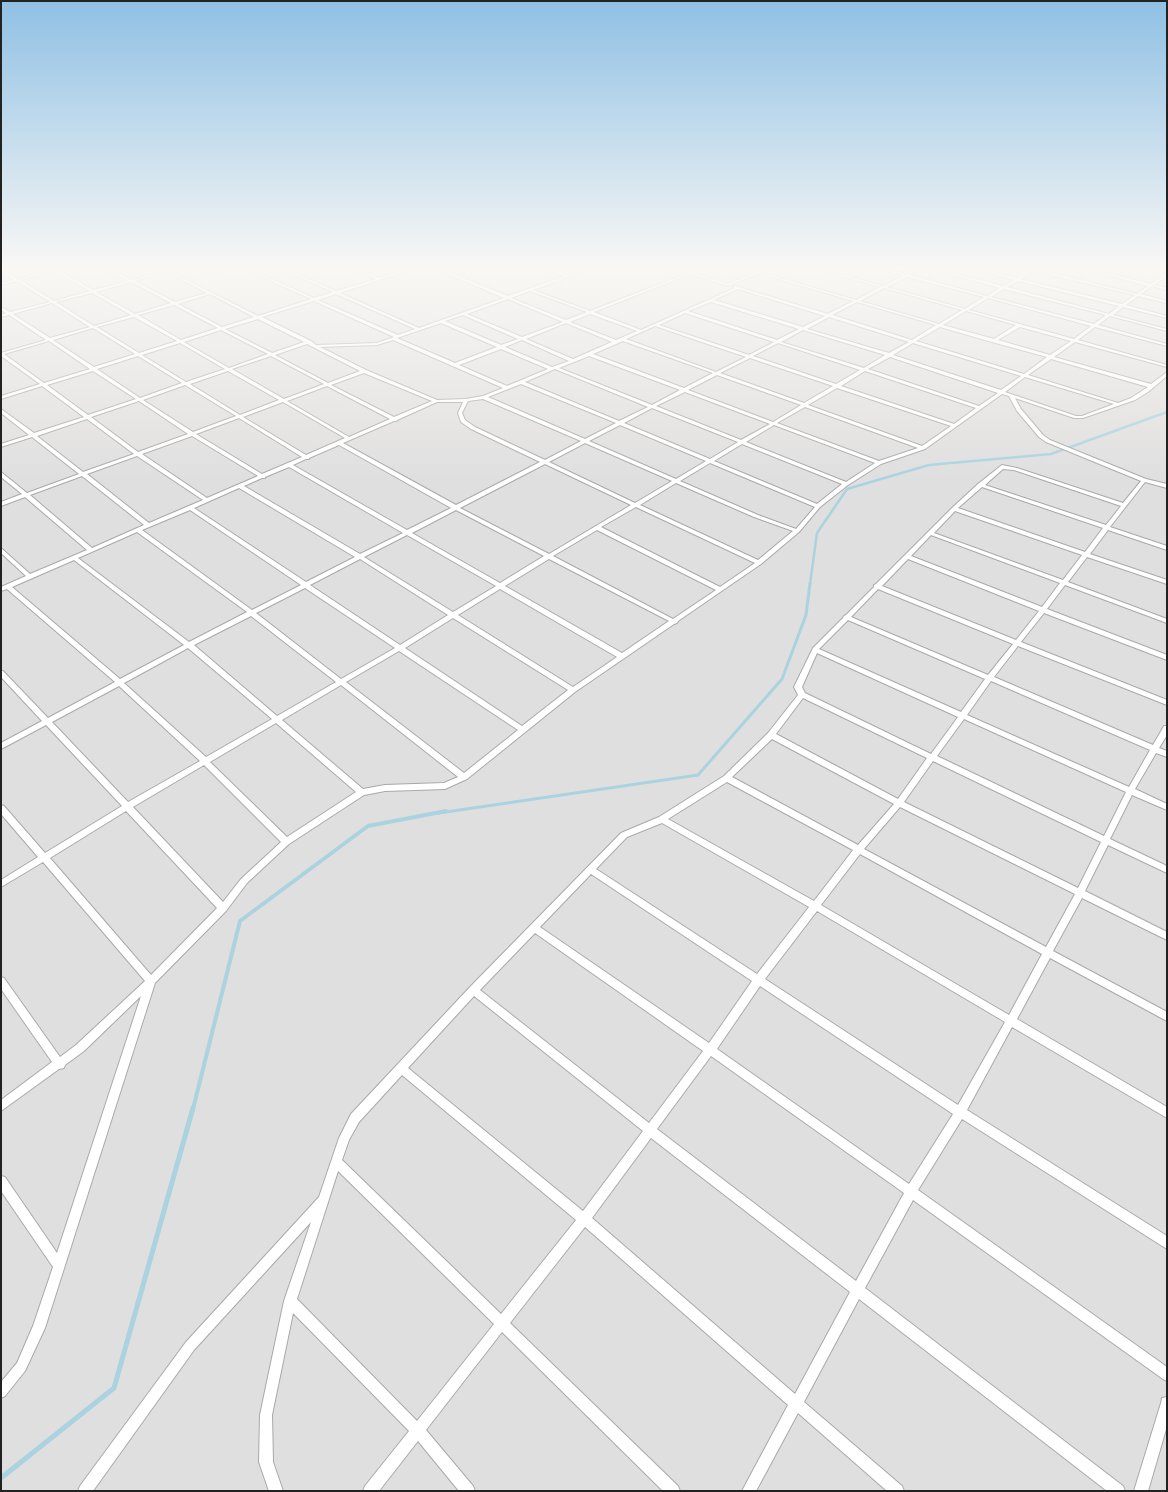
<!DOCTYPE html>
<html>
<head>
<meta charset="utf-8">
<style>
	body { margin:0 }
	#map { position:relative; width:1168px; height:1492px; overflow:hidden; background:#f2efe9; font-family:Lato,sans-serif }
	canvas { display:block }
	.frame { position:absolute; inset:0; border:2px solid #222; pointer-events:none }
</style>
</head>
<body>
<div id="map">
<canvas width="1168" height="1492"></canvas>
<div class="frame"></div>
</div>
<script>
const c = document.querySelector('canvas').getContext('2d');
c.lineJoin = 'round';
function fill(path, color) { c.fillStyle = color; c.fill(path, 'evenodd'); }
const toPath = rows => new Path2D(rows.map(r => 'M' + r).join(''));
function strokePath(path, color, width, dash) { c.strokeStyle = color; c.lineWidth = width; c.lineCap = dash ? 'butt' : 'round'; c.setLineDash(dash || []); c.stroke(path); }
const residential = toPath([
	[1,270,1167,270,1167,1491,1,1491]
]);
const streamFar3 = toPath([
	[810,584,817,533,847,489,929,465,1051,454,1167,412]
]);
const streamFar2 = toPath([
	[439,813,698,775,782,679,806,615,810,583]
]);
const streamFar1 = toPath([
	[193,1109,240,921,368,826,446,811]
]);
const stream = toPath([
	[1,1478,114,1388,193,1108]
]);
const minor = toPath([
	[1,270,4,270,18,279,51,270,59,270,93,290,128,281,109,270,114,270,132,280,164,271,163,270,182,270,171,272,258,316,311,299,246,270,251,270,314,298,333,292,283,270,288,270,336,291,376,279,356,270,361,270,379,278,404,270,410,270,340,293,419,328,504,298,438,270,443,270,452,274,463,270,469,270,456,275,508,296,565,276,550,270,556,270,569,275,582,270,588,270,533,290,590,311,696,270,701,270,594,312,641,330,735,288,733,287,735,286,828,314,853,301,747,270,753,270,856,300,880,287,820,270,826,270,883,286,903,276,884,270,890,270,906,274,914,270,919,270,910,275,987,296,1000,288,935,270,942,270,1003,286,1014,280,978,270,985,270,1017,278,1030,270,1041,270,1137,294,1148,286,1087,270,1094,270,1151,284,1167,273,1167,276,1154,285,1167,288,1167,290,1152,286,1141,294,1167,301,1167,303,1138,296,1126,305,1167,316,1167,318,1123,307,1113,315,1167,329,1167,331,1110,316,1098,325,1167,344,1167,346,1095,327,1078,340,1167,365,1167,367,1075,342,1054,357,1151,384,1167,372,1167,376,1148,392,1135,400,1083,418,1074,418,1015,398,1021,409,1043,435,1050,440,1146,479,1167,484,1167,488,1145,482,1110,527,1167,546,1167,550,1108,530,1090,554,1167,580,1167,584,1087,557,1068,582,1167,619,1167,623,1065,585,1047,609,1167,655,1167,660,1044,613,1021,642,1167,700,1167,705,1018,646,994,677,1153,745,1164,726,1167,726,1167,735,1159,748,1167,751,1167,757,1156,753,1135,789,1167,804,1167,810,1132,795,1110,839,1167,866,1167,873,1108,845,1085,891,1167,932,1167,940,1082,898,1053,951,1167,1012,1167,1021,1050,958,1017,1019,1167,1107,1167,1118,1012,1027,967,1110,1167,1236,1167,1249,962,1119,918,1190,1167,1367,1167,1381,1163,1379,913,1200,865,1288,1123,1486,1125,1491,1107,1491,859,1299,804,1402,902,1486,904,1491,887,1491,798,1413,756,1491,742,1491,788,1405,585,1227,510,1323,678,1486,680,1491,663,1491,502,1332,426,1430,473,1486,475,1491,459,1491,418,1441,379,1491,363,1491,365,1486,409,1431,293,1313,272,1415,273,1462,283,1491,269,1491,259,1462,260,1415,284,1301,311,1222,194,1350,93,1491,78,1491,80,1486,186,1342,319,1197,339,1138,351,1114,470,987,621,833,659,817,724,776,768,733,798,695,794,687,813,648,843,618,844,616,846,615,874,587,874,585,876,584,952,508,978,484,1002,465,1017,468,1123,503,1141,481,1046,442,1039,437,1017,411,1009,396,1002,394,925,449,881,464,848,485,820,507,799,532,761,564,678,621,677,623,674,624,575,692,467,779,445,789,385,791,364,795,289,844,247,883,226,911,155,983,45,1328,25,1371,5,1396,1,1398,1,1382,17,1363,33,1326,53,1267,1,1191,1,1176,5,1177,57,1253,141,996,84,1051,65,1065,64,1068,59,1069,1,1111,1,1100,52,1062,1,989,1,977,4,978,60,1057,76,1045,145,981,43,862,1,887,1,880,38,857,1,814,1,805,4,806,45,853,122,806,46,725,1,749,1,743,42,721,1,677,1,671,3,671,48,718,115,682,7,589,1,591,1,587,26,576,1,553,1,548,30,574,87,550,25,497,1,506,1,502,22,494,1,477,1,472,27,493,79,474,32,437,1,447,1,444,29,435,1,413,1,409,34,433,84,417,42,386,1,399,1,396,40,384,1,356,1,353,46,340,9,315,1,317,1,315,6,313,1,310,1,307,10,312,50,302,17,281,1,285,1,283,14,280,1,272,1,270],
	[55,271,90,291,54,301,20,280,55,271],
	[1034,271,1135,295,1122,304,1020,279,1034,271],
	[167,272,207,293,175,302,135,281,167,272],
	[907,277,984,297,965,309,887,287,907,277],
	[1018,281,1119,306,1109,314,1007,287,1018,281],
	[131,282,171,303,135,314,96,292,131,282],
	[884,288,962,310,939,324,860,301,884,288],
	[738,289,825,316,803,327,714,300,738,289],
	[1004,289,1106,315,1094,324,991,297,1004,289],
	[530,291,587,312,566,320,511,298,530,291],
	[92,293,131,315,94,326,56,302,92,293],
	[210,294,254,317,222,327,178,304,210,294],
	[336,294,415,329,398,335,318,300,336,294],
	[988,298,1091,326,1074,339,969,310,988,298],
	[508,299,563,322,522,337,467,314,508,299],
	[314,301,394,337,377,343,316,345,311,341,262,317,314,301],
	[711,302,799,329,777,340,688,311,711,302],
	[857,302,936,325,912,340,832,315,857,302],
	[52,303,90,327,50,338,13,314,52,303],
	[174,305,218,328,181,340,138,315,174,305],
	[966,311,1016,325,994,339,943,325,966,311],
	[685,313,774,342,749,355,659,325,685,313],
	[590,314,637,331,616,340,570,322,590,314],
	[463,315,518,339,501,345,445,321,463,315],
	[134,317,177,341,139,353,97,327,134,317],
	[829,317,909,342,889,353,807,329,829,317],
	[258,319,304,342,272,353,225,329,258,319],
	[441,323,497,347,455,363,397,338,441,323],
	[566,323,612,342,573,359,526,339,566,323],
	[655,326,746,357,716,372,626,339,655,326],
	[940,327,992,342,1047,357,1024,374,916,341,940,327],
	[1020,327,1071,341,1050,355,998,340,1020,327],
	[93,328,135,354,94,367,53,340,93,328],
	[221,330,268,354,229,368,184,342,221,330],
	[803,330,885,355,864,368,781,342,803,330],
	[393,340,503,388,483,396,466,399,437,400,366,370,320,347,377,345,393,340],
	[522,340,569,361,552,367,505,347,522,340],
	[49,341,90,369,44,383,4,354,49,341],
	[623,341,713,373,684,388,593,354,623,341],
	[180,343,225,369,186,382,142,355,180,343],
	[778,343,860,370,836,384,753,356,778,343],
	[913,343,1021,376,1001,390,893,355,913,343],
	[307,344,360,371,328,383,275,355,307,344],
	[501,349,548,369,507,386,459,365,501,349],
	[138,356,182,383,140,398,97,369,138,356],
	[271,356,324,384,284,399,232,369,271,356],
	[589,356,680,390,652,405,559,368,589,356],
	[890,357,998,393,979,406,868,369,890,357],
	[750,358,833,386,804,403,720,373,750,358],
	[1051,359,1148,387,1131,398,1118,403,1028,375,1051,359],
	[555,369,648,407,619,421,525,382,555,369],
	[93,371,136,399,88,415,47,385,93,371],
	[228,371,279,400,240,415,190,384,228,371],
	[865,371,976,408,954,424,841,386,865,371],
	[364,373,432,401,394,417,331,385,364,373],
	[717,375,801,405,773,422,688,390,717,375],
	[1025,377,1114,404,1082,416,1076,416,1005,392,1025,377],
	[521,384,616,423,585,439,488,397,521,384],
	[185,385,236,416,193,432,143,400,185,385],
	[327,386,390,419,349,437,287,401,327,386],
	[837,388,951,426,922,446,808,405,837,388],
	[685,392,770,424,741,440,656,406,685,392],
	[483,399,581,441,545,460,475,427,465,420,462,413,468,401,483,399],
	[139,401,188,434,138,452,91,417,139,401],
	[283,402,345,438,306,455,243,417,283,402],
	[437,402,463,402,458,413,461,422,471,429,540,462,456,505,343,443,394,421,397,421,397,420,437,402],
	[805,407,918,448,879,461,777,423,805,407],
	[652,408,738,442,710,459,624,423,652,408],
	[239,418,302,457,262,474,196,434,239,418],
	[87,419,134,454,83,472,37,436,87,419],
	[620,425,706,461,676,479,589,441,620,425],
	[774,425,875,463,846,482,746,442,774,425],
	[192,436,258,476,207,498,142,454,192,436],
	[585,443,672,481,635,503,549,462,585,443],
	[742,444,842,484,817,504,714,461,742,444],
	[339,445,451,508,407,530,293,465,306,459,309,459,309,458,339,445],
	[137,456,203,500,149,523,87,474,137,456],
	[710,463,815,507,796,529,758,515,680,481,710,463],
	[545,464,631,505,549,554,460,508,545,464],
	[289,467,403,533,360,554,244,486,262,478,265,478,265,477,289,467],
	[1003,469,1014,470,1121,506,1106,525,985,485,1003,469],
	[82,476,144,525,92,548,30,495,82,476],
	[676,483,754,517,793,531,758,560,640,505,676,483],
	[982,487,1103,528,1085,552,958,508,982,487],
	[239,488,355,557,306,582,194,508,239,488],
	[636,507,755,563,720,587,601,527,636,507],
	[190,510,301,585,252,610,142,530,190,510],
	[456,510,544,556,500,583,412,533,456,510],
	[955,511,1082,555,1063,580,934,533,955,511],
	[597,530,716,590,673,619,553,556,597,530],
	[137,532,247,612,189,642,78,558,137,532],
	[407,535,496,586,453,612,364,557,407,535],
	[931,535,1060,583,1042,607,911,556,931,535],
	[360,559,448,615,400,645,310,585,360,559],
	[549,559,669,621,622,653,505,586,549,559],
	[908,559,1039,611,1016,640,882,586,908,559],
	[74,560,184,645,120,679,12,587,74,560],
	[305,588,395,648,341,679,256,613,305,588],
	[500,589,617,657,573,687,458,615,500,589],
	[878,589,1013,644,988,675,851,617,878,589],
	[251,616,336,682,277,716,194,645,251,616],
	[453,618,568,690,522,726,405,648,453,618],
	[848,620,985,679,961,712,819,649,848,620],
	[188,648,272,719,206,757,124,683,188,648],
	[399,651,518,730,464,773,346,682,399,651],
	[817,653,958,717,931,754,805,693,802,687,817,653],
	[991,681,1150,750,1129,787,967,715,991,681],
	[341,685,458,777,444,783,385,785,363,789,282,720,341,685],
	[119,686,200,761,128,802,52,722,119,686],
	[803,698,927,758,898,799,776,734,803,698],
	[964,719,1126,792,1104,836,937,756,964,719],
	[276,723,356,792,287,837,210,762,276,723],
	[772,739,894,804,858,845,732,777,772,739],
	[933,761,1101,842,1078,888,904,802,933,761],
	[204,765,281,842,241,879,223,902,133,807,204,765],
	[727,782,853,850,814,901,668,819,727,782],
	[900,807,1075,894,1046,947,864,849,900,807],
	[126,811,217,908,151,975,50,858,126,811],
	[662,823,809,907,757,974,596,869,627,837,662,823],
	[860,854,1042,954,1009,1015,821,905,860,854],
	[591,874,752,981,709,1043,540,927,591,874],
	[817,911,1005,1022,958,1105,765,979,817,911],
	[535,933,703,1051,649,1123,480,990,535,933],
	[760,986,953,1114,909,1184,717,1049,760,986],
	[474,996,643,1131,583,1211,408,1068,474,996],
	[711,1056,904,1193,856,1281,657,1129,711,1056],
	[402,1075,576,1220,501,1314,342,1160,349,1140,359,1122,402,1075],
	[651,1138,850,1292,795,1394,592,1218,651,1138],
	[338,1171,494,1324,417,1421,297,1299,338,1171],
	[195,270,216,271,228,270,216,273,195,270],
	[1167,1397,1167,1426,1148,1491,1134,1491,1161,1403,1162,1398,1167,1397]
]);
const tertiary = toPath([
	[678,270,685,270,728,284,761,270,767,270,728,286,678,270]
]);
fill(residential, '#e0dfdf');
strokePath(streamFar3, '#aad3df', 2.5);
strokePath(streamFar2, '#aad3df', 3);
strokePath(streamFar1, '#aad3df', 4);
strokePath(stream, '#aad3df', 5);
strokePath(minor, '#a9a9a9', 2);
strokePath(tertiary, '#a9a9a9', 2);
fill(minor, '#fff');
fill(tertiary, '#fff');
const sky = c.createLinearGradient(0, 0, 0, 479);
sky.addColorStop(0, '#8fc0e4');
sky.addColorStop(0.56, '#f9f8f5');
sky.addColorStop(1, '#f9f8f500');
c.fillStyle = sky;
c.fillRect(0, 0, 1168, 479);
</script>
</body>
</html>
